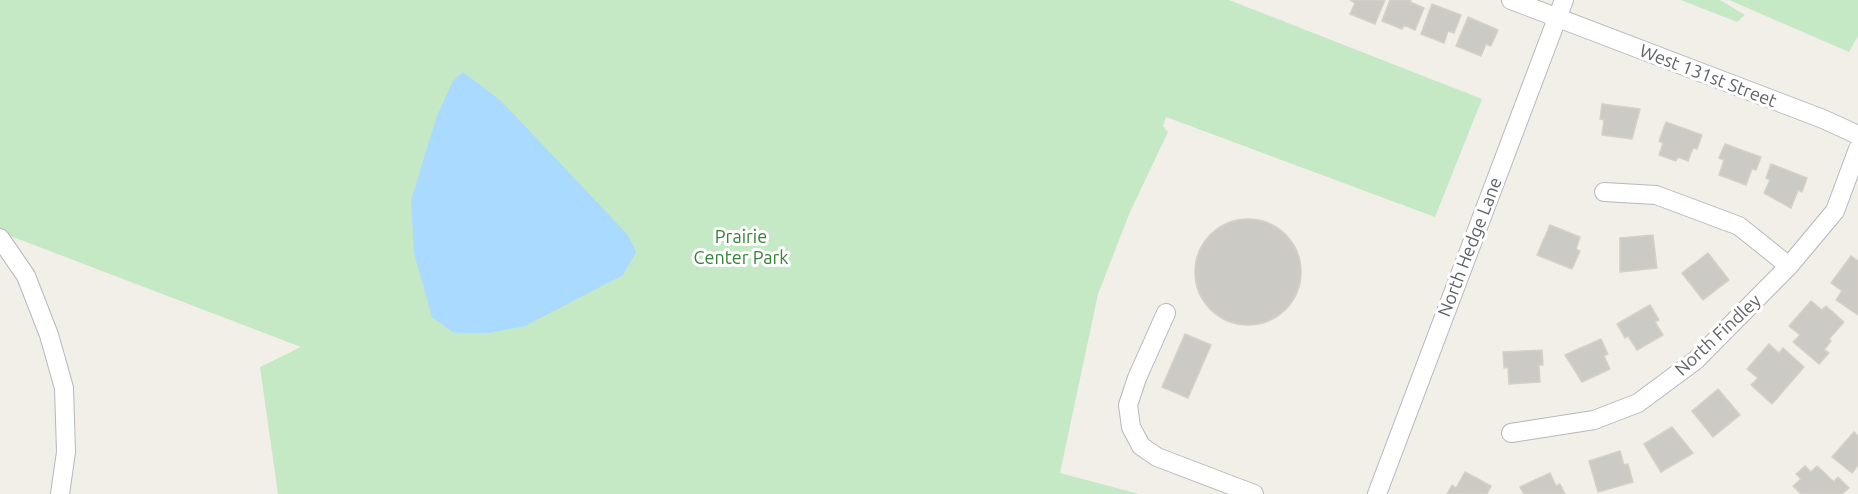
<!DOCTYPE html>
<html>
<head>
<meta charset="utf-8">
<style>
	body { margin:0 }
	canvas { display:block; background:#f1efe8 }
</style>
</head>
<body>
<canvas width="1858" height="494"></canvas>
<script>
const c = document.querySelector('canvas').getContext('2d');
c.lineJoin = 'round';
function fill(path, color) { c.fillStyle = color; c.fill(path, 'evenodd'); }
const toPath = rows => new Path2D(rows.map(r => 'M' + r).join(''));
function strokePath(path, color, width, dash) { c.strokeStyle = color; c.lineWidth = width; c.lineCap = dash ? 'butt' : 'round'; c.setLineDash(dash || []); c.stroke(path); }
function label(font, color, halo, rows, align = 'center') {
  c.font = font + ' Ubuntu,sans-serif'; c.lineWidth = 6; c.setLineDash([]); c.textBaseline = 'middle'; c.strokeStyle = halo; c.fillStyle = color; for (const [text, x, y, turn = 0] of rows) {
    c.save(); c.translate(x, y); c.rotate((+turn || 0) * Math.PI / 180); c.textAlign = isNaN(turn) ? turn : align; if (halo) c.strokeText(text, 0, 0); c.fillText(text, 0, 0); c.restore();
  }
}
const green = toPath([
	[0,0,1229,0,1482,99,1435,217,1166,117,1163,126,1168,132,1130,212,1098,294,1060,473,1139,494,278,494,260,367,301,347,0,232],
	[1681,0,1720,0,1745,15,1737,22],
	[1729,0,1858,0,1858,36,1849,52]
]);
const water = toPath([
	[463,72,501,101,628,235,636,252,623,275,525,326,489,333,454,333,432,317,414,253,411,200,437,116,453,81]
]);
const building = toPath([
	[1350,0,1385,0,1375,24,1350,14,1355,3,1350,0],
	[1390,0,1411,0,1410,2,1424,8,1415,30,1404,25,1402,29,1382,21,1390,0],
	[1432,4,1461,15,1454,33,1448,31,1444,43,1421,34,1432,4],
	[1468,17,1498,30,1491,46,1486,44,1481,56,1456,46,1468,17],
	[1602,104,1640,109,1632,139,1602,135,1604,120,1600,119,1602,104],
	[1666,122,1702,135,1697,149,1693,148,1688,161,1678,157,1676,161,1659,155,1663,143,1659,141,1666,122],
	[1725,144,1761,157,1756,170,1752,169,1746,185,1719,175,1724,160,1719,158,1725,144],
	[1771,164,1807,178,1802,192,1798,190,1791,208,1764,193,1770,180,1766,178,1771,164],
	'1195 272a53 53 0 1 1 106 0a53 53 0 1 1-106 0Z',
	[1550,225,1580,237,1576,249,1580,251,1572,269,1537,255,1550,225],
	[1653,235,1657,268,1620,272,1620,238,1653,235],
	[1708,253,1729,280,1703,300,1682,273,1708,253],
	[1851,256,1858,261,1858,315,1836,300,1842,291,1831,283,1851,256],
	[1811,301,1822,310,1826,306,1844,322,1829,339,1831,341,1824,350,1829,353,1819,364,1793,342,1800,335,1789,326,1811,301],
	[1650,305,1659,320,1655,322,1663,335,1637,350,1628,336,1625,338,1617,324,1650,305],
	[1185,334,1211,345,1188,398,1162,387,1185,334],
	[1601,339,1608,354,1604,356,1610,369,1582,382,1565,355,1601,339],
	[1769,344,1779,353,1783,348,1804,367,1772,404,1751,385,1758,378,1747,369,1769,344],
	[1542,350,1543,365,1539,365,1540,382,1509,384,1508,367,1504,368,1503,352,1542,350],
	[1718,389,1740,415,1713,437,1692,411,1718,389],
	[1672,427,1693,453,1661,472,1644,444,1672,427],
	[1854,432,1858,436,1858,465,1852,473,1832,457,1854,432],
	[1620,451,1624,465,1628,464,1633,482,1598,492,1589,461,1620,451],
	[1805,466,1811,472,1817,466,1834,482,1838,477,1849,488,1842,494,1801,494,1793,486,1801,479,1796,474,1805,466],
	[1465,472,1491,486,1487,494,1447,494,1452,485,1456,488,1465,472],
	[1550,473,1556,486,1560,484,1565,494,1524,494,1520,487,1550,473]
]);
const minor = toPath([
	[1511,0,1823,119,1858,135],
	[1604,192,1656,195,1739,226,1789,266],
	[0,238,26,276,49,335,64,388,66,452,60,494],
	[1166,313,1137,378,1128,405,1131,427,1141,446,1157,457,1254,494],
	[1511,433,1594,420,1638,403,1696,360,1789,266,1835,211,1858,149],
	[1377,494,1564,0]
]);
const streetNames = [
	["West 131st Street",1708,76,21],
	["North Hedge Lane",1470,247,-69],
	["North Findley",1718,335,-43]
];
const parkNames = [
	["Prairie",741,237],
	["Center Park",741,258]
];
fill(green, '#c5e8c5');
fill(water, '#aadaff');
fill(building, '#cccac5');
strokePath(building, '#d6d1c6', 1.5);
strokePath(minor, '#b5b8bc', 20);
strokePath(minor, '#fff', 18);
label('18px', '#5f6368', '#fff', streetNames);
label('18px', '#348238', '#fff', parkNames);
</script>
</body>
</html>
